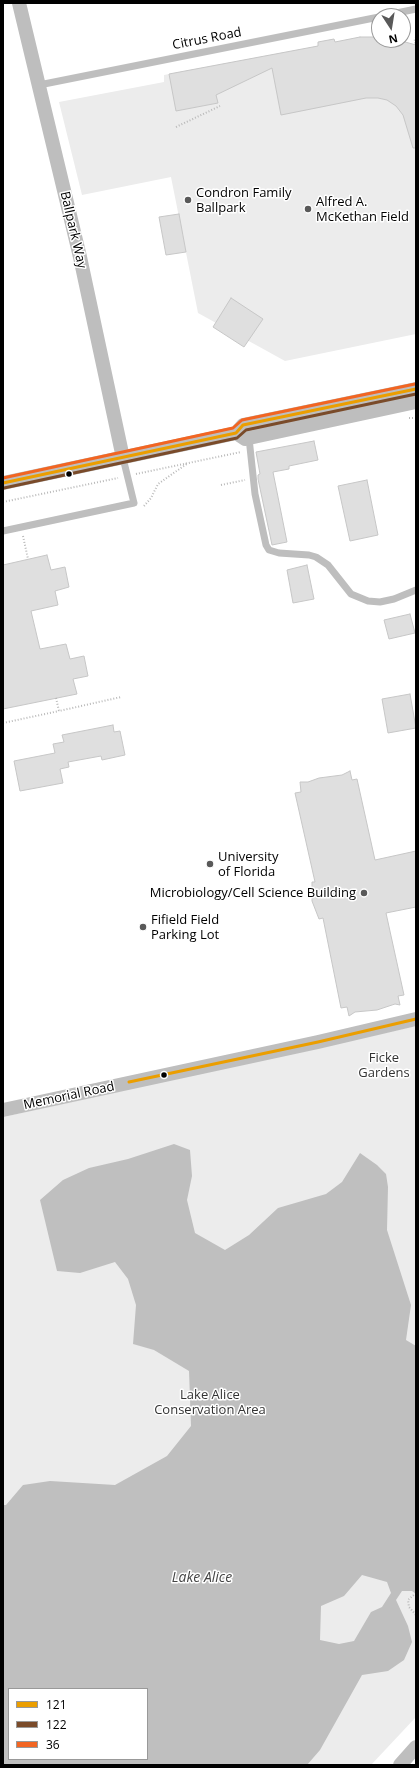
<!DOCTYPE html>
<html>
<head>
<meta charset="utf-8">
<style>
	body { margin:0 }
	#map { position:relative; width:419px; height:1768px; overflow:hidden; background:#fff; font-family:"Open Sans",sans-serif }
	canvas { display:block }
	.frame { position:absolute; inset:0; border:4px solid #000; pointer-events:none }
	.legend { position:absolute; left:8px; top:1688px; width:140px; height:72px; box-sizing:border-box; background:#fff; border:1px solid #999; margin:0; padding:5px 7px; list-style:none; font-size:12px; color:#000 }
	.legend li { display:flex; align-items:center; gap:8px; height:20px }
	.legend b { width:20px; border:1px solid #999 }
	.north { position:absolute; left:371px; top:8px; width:40px; height:40px; box-sizing:border-box; background:#fff; border:1px solid #999; border-radius:50%; rotate:168deg; font-size:11px; font-weight:700; line-height:16px; text-align:center; color:#000 }
	.north::after { content:''; display:block; margin:auto; width:14px; height:18px; background:#595959; clip-path:polygon(50% 0,100% 100%,50% 72%,0 100%) }
</style>
</head>
<body>
<div id="map">
<canvas width="419" height="1768"></canvas>
<div class="frame"></div>
<ul class="legend">
<li><b style="height:5px;background:#eb9e00"></b>121</li>
<li><b style="height:5px;background:#7a4b2a"></b>122</li>
<li><b style="height:5px;background:#f26522"></b>36</li>
</ul>
<div class="north">N</div>
</div>
<script>
const c = document.querySelector('canvas').getContext('2d');
c.lineJoin = 'round';
function fill(path, color) { c.fillStyle = color; c.fill(path, 'evenodd'); }
const toPath = rows => new Path2D(rows.map(r => 'M' + r).join(''));
function strokePath(path, color, width, dash) { c.strokeStyle = color; c.lineWidth = width; c.lineCap = dash ? 'butt' : 'round'; c.setLineDash(dash || []); c.stroke(path); }
function label(font, color, halo, rows, align = 'center') {
  c.font = font + ' "Open Sans",sans-serif'; c.lineWidth = 3; c.setLineDash([]); c.textBaseline = 'middle'; c.strokeStyle = halo; c.fillStyle = color; for (const [text, x, y, turn = 0] of rows) {
    c.save(); c.translate(x, y); c.rotate((+turn || 0) * Math.PI / 180); c.textAlign = isNaN(turn) ? turn : align; if (halo) c.strokeText(text, 0, 0); c.fillText(text, 0, 0); c.restore();
  }
}
const green = toPath([
	[360,37,379,37,379,40,416,46,416,334,285,361,198,313,171,177,82,195,59,102,164,82,164,75,318,46,318,42,334,39,335,42],
	[416,1026,416,1717,371,1765,3,1765,3,1117],
	[9,1689,147,1689,147,1759,9,1759]
]);
const water = toPath([
	[174,1144,190,1150,192,1176,187,1200,195,1233,225,1250,249,1235,278,1208,326,1194,342,1182,360,1153,377,1165,386,1174,388,1187,387,1230,411,1305,406,1340,416,1346,416,1594,412,1591,402,1591,396,1600,408,1626,412,1642,404,1660,388,1671,362,1675,320,1750,307,1765,3,1765,3,1505,6,1505,23,1485,50,1481,115,1485,167,1456,191,1426,189,1371,154,1350,133,1344,136,1305,128,1279,115,1262,80,1273,57,1271,40,1200,63,1180,89,1168,128,1159],
	[362,1575,387,1582,391,1593,382,1607,371,1612,354,1641,339,1644,320,1640,321,1606,344,1596],
	[9,1689,147,1689,147,1759,9,1759]
]);
const building = toPath([
	[360,37,379,37,379,40,398,40,416,45,416,148,413,148,403,115,396,106,387,100,378,98,366,98,281,115,272,68,216,95,218,103,176,111,169,74,318,46,318,42,334,39,335,42,360,37],
	[179,214,186,252,166,255,159,217,179,214],
	[231,298,263,319,244,347,213,327,231,298],
	[314,441,318,460,289,466,289,469,273,472,287,542,272,545,258,479,258,475,260,474,256,452,314,441],
	[367,480,378,535,350,541,338,486,367,480],
	[47,555,51,570,65,567,69,587,55,591,58,605,31,611,40,649,66,644,70,659,84,656,88,676,73,679,77,694,3,709,3,565,47,555],
	[307,565,314,599,293,603,287,570,307,565],
	[410,614,415,633,389,639,384,620,410,614],
	[410,694,416,728,388,733,382,699,410,694],
	[113,725,114,732,120,731,125,755,102,760,101,756,68,762,69,767,60,769,63,783,20,791,14,761,55,753,53,744,64,742,62,735,113,725],
	[350,771,352,780,357,779,375,860,416,851,416,907,386,913,404,995,398,996,400,1005,395,1004,377,1010,355,1012,349,1016,347,1007,341,1008,323,918,319,919,312,901,312,882,315,882,295,793,301,792,300,782,308,782,319,778,342,775,350,771]
]);
const path = toPath([
	[416,37,414,42,416,43],
	[176,127,220,106],
	[409,418,416,418],
	[136,474,241,452],
	[221,485,245,480],
	[3,502,118,478],
	[144,506,151,498,158,484,188,463],
	[23,536,28,559],
	[56,698,59,711,121,697],
	[3,723,59,711],
	[416,1593,408,1600,409,1607,416,1615]
]);
const service = toPath([
	[382,16,416,9],
	[39,85,379,17],
	[249,438,255,494,266,545,269,550,279,553,309,555,316,557,328,565,351,594,368,601,380,602,394,599,416,590],
	[3,531,134,503,123,458]
]);
const minor = toPath([
	[19,3,80,257,123,458],
	[236,433,245,439,249,438,416,402],
	[3,483,218,437,236,433,243,425,416,389],
	[3,1110,318,1042,416,1019],
	[400,1765,416,1747]
]);
const bus1 = toPath([
	[3,483,236,433,243,425,416,389],
	[129,1082,318,1042,416,1019]
]);
const bus2 = toPath([
	[4,488,237,438,246,430,416,394]
]);
const bus3 = toPath([
	[3,478,233,428,242,420,415,384]
]);
const markers = [
	[188,200,4,"#595959"],
	[308,209,4,"#595959"],
	[69,474,3.5,"#000"],
	[210,864,4,"#595959"],
	[364,893,4,"#595959"],
	[143,927,4,"#595959"],
	[164,1075,3.5,"#000"]
];
const streetNames = [
	["Citrus Road",207,39,-11],
	["Ballpark Way",73,230,77],
	["Memorial Road",69,1096,-12]
];
const poiNames = [
	["Condron Family",196,193],
	["Ballpark",196,208],
	["Alfred A.",316,202],
	["McKethan Field",316,217],
	["University",218,857],
	["of Florida",218,872],
	["Microbiology/Cell Science Building",356,893,"right"],
	["Fifield Field",151,920],
	["Parking Lot",151,935]
];
const parkNames = [
	["Ficke",384,1058],
	["Gardens",384,1073],
	["Lake Alice",210,1395],
	["Conservation Area",210,1410]
];
const waterNames = [
	["Lake Alice",202,1578]
];
fill(green, '#ececec');
fill(water, '#bfbfbf');
fill(building, '#dfdfdf');
strokePath(building, '#c7c7c7', 1);
strokePath(path, '#b9b9b9', 2, [1, 2]);
strokePath(service, '#bebebe', 7);
strokePath(minor, '#bebebe', 14);
strokePath(bus1, '#eb9e00', 3);
strokePath(bus2, '#7a4b2a', 3);
strokePath(bus3, '#f26522', 3);
for (const [x, y, r, color] of markers) { const dot = new Path2D(); dot.arc(x, y, r, 0, 2 * Math.PI); c.fillStyle = color; c.fill(dot); strokePath(dot, '#fff', 1.5); }
label('13px', '#000', '#fff', streetNames);
label('13px', '#000', '#fff', poiNames, 'left');
label('13px', '#333', '#fff', parkNames);
label('italic 14px', '#444', '#fff', waterNames);
</script>
</body>
</html>
